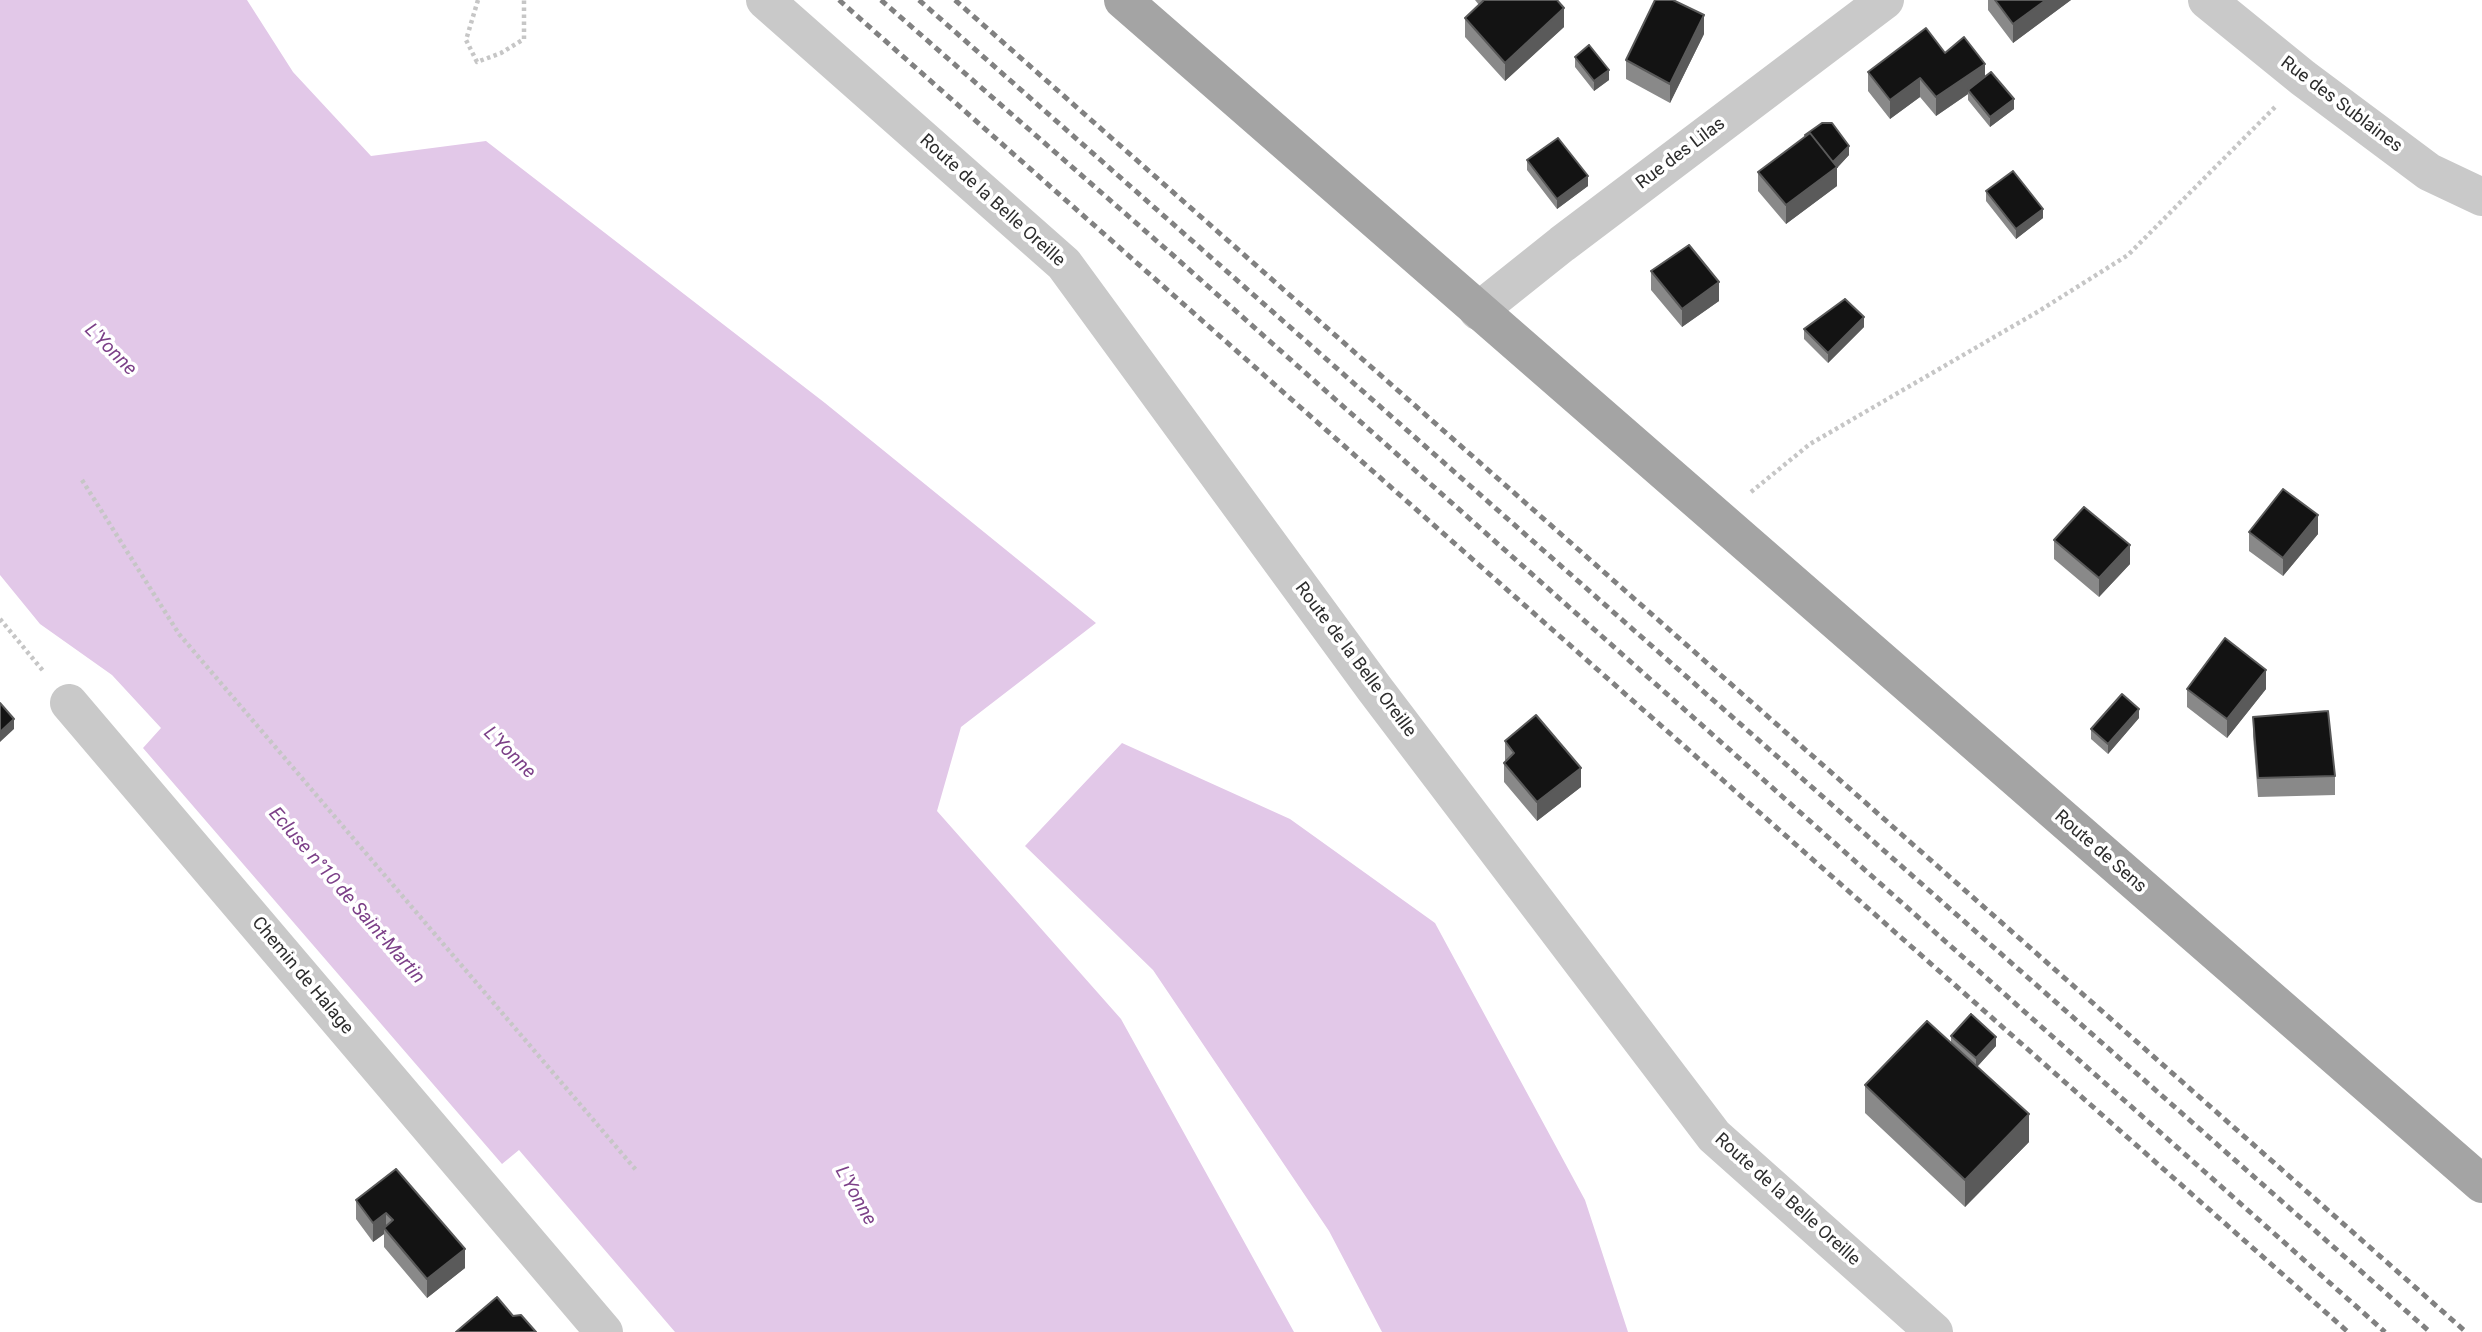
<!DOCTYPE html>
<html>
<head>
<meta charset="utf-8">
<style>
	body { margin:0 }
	canvas { display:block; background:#fff }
</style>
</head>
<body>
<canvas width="2482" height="1332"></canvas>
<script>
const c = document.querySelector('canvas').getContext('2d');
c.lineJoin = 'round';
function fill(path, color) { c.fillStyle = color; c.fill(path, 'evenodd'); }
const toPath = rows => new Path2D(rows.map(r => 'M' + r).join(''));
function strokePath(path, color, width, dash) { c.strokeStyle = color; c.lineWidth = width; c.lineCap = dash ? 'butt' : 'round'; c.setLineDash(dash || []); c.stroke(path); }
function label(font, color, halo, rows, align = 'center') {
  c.font = font + ' Roboto,sans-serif'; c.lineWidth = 7; c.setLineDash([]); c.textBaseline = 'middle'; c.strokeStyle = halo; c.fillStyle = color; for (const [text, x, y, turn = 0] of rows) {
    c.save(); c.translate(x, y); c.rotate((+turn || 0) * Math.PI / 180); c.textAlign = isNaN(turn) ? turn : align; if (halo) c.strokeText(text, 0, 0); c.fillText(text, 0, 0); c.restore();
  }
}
const water = toPath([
	[0,0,247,0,293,72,371,156,486,141,825,403,1096,623,961,727,937,811,1121,1019,1294,1332,675,1332,519,1150,502,1164,143,748,161,728,112,675,40,624,0,575],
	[1122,743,1290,819,1435,923,1585,1200,1628,1332,1382,1332,1329,1231,1153,970,1025,846]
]);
const path = toPath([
	[478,0,466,40,477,62,501,53,524,39,524,0],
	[82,480,179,634,636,1170],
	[1751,492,1810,444,2039,311,2128,255,2276,106],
	[0,619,44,672]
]);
const minor = toPath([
	[765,0,1064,264,1374,688,1714,1136,1934,1332],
	[2207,0,2303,78,2429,172,2482,197],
	[1478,311,1562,244,1885,0],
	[69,703,604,1332]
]);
const major = toPath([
	[1123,0,2482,1184]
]);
const rail = toPath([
	[839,0,2348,1332],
	[881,0,1175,257,2385,1332],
	[919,0,2430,1332],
	[955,0,2466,1332]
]);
const wall = toPath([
	[1475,0,1557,0,1564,27,1505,81,1465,37,1465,18,1479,5],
	[1988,0,2071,0,2013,43,1988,10],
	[1704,34,1670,103,1626,79,1626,60],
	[1945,53,1985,77,2014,109,1990,127,1968,100,1968,94,1936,116,1920,97,1890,119,1868,91,1868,72],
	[1575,57,1609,80,1594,91,1575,67],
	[1805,135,1849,155,1837,168,1837,186,1786,224,1758,191,1758,172,1805,137],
	[1527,160,1588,186,1557,209,1527,170],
	[1986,191,2043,218,2016,239,1986,201],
	[1651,271,1719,301,1682,327,1651,290],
	[1864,327,1828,363,1804,339,1804,329],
	[2249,532,2318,534,2283,576,2249,551],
	[2054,540,2130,564,2099,597,2054,559],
	[2187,689,2266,689,2227,738,2187,707],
	[2253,717,2335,776,2335,795,2258,797,2253,736],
	[2139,718,2108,754,2091,739,2091,729],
	[1505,741,1581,787,1537,821,1504,782,1504,763,1506,761,1505,760],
	[1951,1036,1996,1046,1977,1067,2029,1142,1965,1207,1865,1113,1865,1085,1951,1043],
	[396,1169,465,1268,427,1298,384,1247,384,1234,373,1242,356,1219,356,1200]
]);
const shadedWall = toPath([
	[2046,0,2071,0,2013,43,2013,24],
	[1564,8,1564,27,1505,81,1505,63],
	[1704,15,1704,34,1670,103,1670,84],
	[1985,64,1985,83,1968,90,1968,94,1936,116,1936,97],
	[1609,70,1609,80,1594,91,1594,81],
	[1920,78,1920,97,1890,119,1890,100],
	[2014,99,2014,109,1990,127,1990,117],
	[1849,146,1849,155,1837,168,1837,186,1786,224,1786,205],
	[1588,176,1588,186,1557,209,1557,199],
	[2043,209,2043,218,2016,239,2016,229],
	[1719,282,1719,301,1682,327,1682,309],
	[1864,317,1864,327,1828,363,1828,353],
	[2318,515,2318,534,2283,576,2283,558],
	[2130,545,2130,564,2099,597,2099,578],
	[2266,670,2266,689,2227,738,2227,719],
	[2139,709,2139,718,2108,754,2108,744],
	[14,719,14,729,0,742,0,732],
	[1581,768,1581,787,1537,821,1537,802],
	[1996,1037,1996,1046,1976,1068,1976,1058],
	[2029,1114,2029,1142,1965,1207,1965,1180],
	[386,1213,386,1231,384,1228,384,1234,373,1242,373,1223],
	[465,1249,465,1268,427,1298,427,1279]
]);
const building = toPath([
	[1484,0,1557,0,1564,8,1505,63,1465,18,1484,0],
	[1655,0,1673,0,1704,15,1670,84,1626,60,1655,0],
	[1995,0,2046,0,2013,24,1995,0],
	[1926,28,1945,53,1964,37,1985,64,1936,97,1920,78,1890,100,1868,72,1926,28],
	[1589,45,1609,70,1594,81,1575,57,1589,45],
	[1991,72,2014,99,1990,117,1968,90,1991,72],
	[1822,123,1832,123,1849,146,1833,162,1810,133,1806,136,1805,135,1822,123],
	[1810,133,1837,167,1786,205,1758,172,1810,133],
	[1558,138,1588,176,1557,199,1527,160,1558,138],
	[2013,171,2043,209,2016,229,1986,191,2013,171],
	[1689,245,1719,282,1682,309,1651,271,1689,245],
	[1845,299,1864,317,1828,353,1804,329,1845,299],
	[2283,489,2318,515,2283,558,2249,532,2283,489],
	[2084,507,2130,545,2099,578,2054,540,2084,507],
	[2225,638,2266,670,2227,719,2187,689,2225,638],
	[2122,694,2139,709,2108,744,2091,729,2122,694],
	[0,703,14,719,0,732,0,703],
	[2328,711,2335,776,2258,778,2253,717,2328,711],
	[1536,715,1581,768,1537,802,1504,763,1514,753,1505,741,1536,715],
	[1971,1014,1996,1037,1976,1058,1951,1036,1971,1014],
	[1927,1021,2029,1114,1965,1180,1865,1085,1927,1021],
	[396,1169,465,1249,427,1279,384,1228,393,1220,386,1213,373,1223,356,1200,396,1169],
	[497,1297,513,1316,521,1315,536,1332,456,1332,497,1297]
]);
const streetNames = [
	["Rue des Sublaines",2341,105,37],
	["Rue des Lilas",1681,154,-37],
	["Route de la Belle Oreille",992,201,42],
	["Route de la Belle Oreille",1355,660,53],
	["Route de Sens",2100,852,41],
	["Chemin de Halage",302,976,50],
	["Route de la Belle Oreille",1787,1200,42]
];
const waterNames = [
	["L'Yonne",110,350,45],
	["L'Yonne",509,753,45],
	["Ecluse n°10 de Saint-Martin",346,896,49],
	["L'Yonne",855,1196,61]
];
fill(water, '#e2c8e8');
strokePath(path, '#c6c6c6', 4.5, [3.5, 3.5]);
strokePath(minor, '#c9c9c9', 38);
strokePath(major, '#a4a4a4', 38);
strokePath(rail, '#818181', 5, [7, 5]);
fill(wall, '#898989');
fill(shadedWall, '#5a5a5a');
fill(building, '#131313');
strokePath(building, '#5a5a5a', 2);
label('18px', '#2c2c2c', '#fff', streetNames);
label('italic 19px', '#7c4088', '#fff', waterNames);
</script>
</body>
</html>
